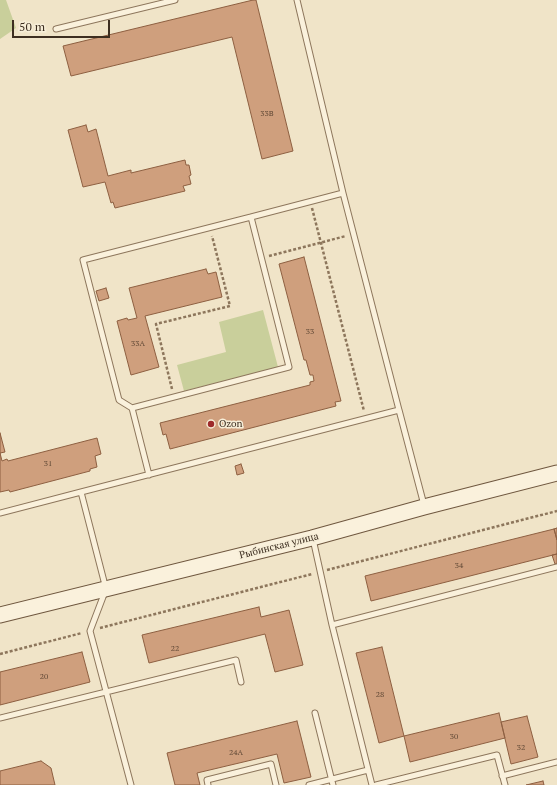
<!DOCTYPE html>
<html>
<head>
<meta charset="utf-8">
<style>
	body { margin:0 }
	#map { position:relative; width:557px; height:785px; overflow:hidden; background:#f0e4c8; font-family:"PT Serif",serif }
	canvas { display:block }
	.scale { position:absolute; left:12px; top:20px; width:98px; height:18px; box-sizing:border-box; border:2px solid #3d2e20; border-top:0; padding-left:5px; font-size:12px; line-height:14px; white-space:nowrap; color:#3d2e20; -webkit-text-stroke:3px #f7eed8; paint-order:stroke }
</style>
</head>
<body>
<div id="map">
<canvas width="557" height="785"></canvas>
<div class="scale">50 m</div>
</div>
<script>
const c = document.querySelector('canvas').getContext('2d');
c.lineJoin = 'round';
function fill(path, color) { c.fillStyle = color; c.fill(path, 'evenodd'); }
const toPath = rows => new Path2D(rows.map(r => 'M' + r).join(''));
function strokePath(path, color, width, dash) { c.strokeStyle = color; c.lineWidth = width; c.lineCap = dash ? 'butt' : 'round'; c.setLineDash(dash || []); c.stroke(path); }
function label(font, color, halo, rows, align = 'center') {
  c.font = font + ' "PT Serif",serif'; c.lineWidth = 3; c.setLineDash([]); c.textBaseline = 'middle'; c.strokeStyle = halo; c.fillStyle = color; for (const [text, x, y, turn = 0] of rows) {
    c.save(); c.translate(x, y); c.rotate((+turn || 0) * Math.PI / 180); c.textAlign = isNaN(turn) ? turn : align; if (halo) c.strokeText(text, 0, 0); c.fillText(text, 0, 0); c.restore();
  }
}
const green = toPath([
	[0,0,6,0,16,28,0,39],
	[263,310,278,367,184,391,177,365,226,352,219,322]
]);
const building = toPath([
	[253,0,256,0,293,151,262,159,232,37,71,76,63,46,253,0],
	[86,125,88,132,96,129,108,176,131,170,131,173,185,160,186,165,189,165,191,175,189,176,191,184,183,186,185,191,115,208,113,202,111,203,105,182,83,187,68,130,86,125],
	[304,257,341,401,335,402,336,406,170,449,166,434,163,435,160,423,310,385,310,382,314,381,313,375,310,375,306,360,304,360,279,264,304,257],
	[206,269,208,274,216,272,222,297,145,316,159,367,131,375,117,321,127,318,128,320,137,318,129,288,206,269],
	[106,288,109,298,99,301,96,291,106,288],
	[0,433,5,452,0,453,2,461,7,459,8,461,97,438,101,454,95,456,97,467,90,469,90,471,10,492,9,490,0,492,0,433],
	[241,464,244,473,237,475,235,466,241,464],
	[557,528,557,540,554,529,557,528],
	[554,529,557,540,557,554,371,601,365,576,554,529],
	[557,554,557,564,555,564,552,555,557,554],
	[259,607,261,617,289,610,303,665,275,672,265,634,149,663,142,635,259,607],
	[382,647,404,736,379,743,356,653,382,647],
	[82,652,90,682,0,705,0,672,82,652],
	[499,713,505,738,410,762,404,736,499,713],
	[527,716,538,757,511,764,501,722,527,716],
	[297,721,311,777,284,783,277,754,197,773,200,785,175,785,167,753,297,721],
	[41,761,51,768,55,785,0,785,0,771,41,761],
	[543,781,544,785,526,785,543,781]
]);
const path = toPath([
	[312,208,364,411],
	[269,256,346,236],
	[172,389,156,324,230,306,212,236],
	[327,570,557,511],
	[100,628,312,574],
	[0,654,82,633]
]);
const lane = toPath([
	[297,0,343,193],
	[56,29,175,0],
	[132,408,119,400,83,260,251,217],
	[149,475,132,408,289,367,251,217,343,193,399,410],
	[0,513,81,492],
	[313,539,332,625,372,785],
	[332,625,557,567],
	[315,713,333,785],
	[0,718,236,660,241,682],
	[502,776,557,762],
	[131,785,90,631,106,589,81,492,399,410,424,505],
	[208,785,207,780,271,764,276,785],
	[309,785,368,770],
	[376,785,497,755,505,785]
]);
const secondary = toPath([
	[0,615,312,538,424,507,557,473]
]);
const markers = [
	[211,424,4,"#9e2a2b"]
];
const numberNames = [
	["33В",267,114],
	["33",310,332],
	["33А",138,344],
	["31",48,464],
	["34",459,566],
	["22",175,649],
	["20",44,677],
	["28",380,695],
	["30",454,737],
	["32",521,748],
	["24А",236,753]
];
const poiNames = [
	["Ozon",219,424]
];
const streetNames = [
	["Рыбинская улица",279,546,-14]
];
fill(green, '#c9cf9b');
fill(building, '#cf9f7d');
strokePath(building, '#8d5f41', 1);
strokePath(lane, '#8d765c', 7);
strokePath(secondary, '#6f573f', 17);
strokePath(path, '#8d765c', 2.5, [3, 2]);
strokePath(lane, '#faf1dc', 5);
strokePath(secondary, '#faf1dc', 15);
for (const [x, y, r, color] of markers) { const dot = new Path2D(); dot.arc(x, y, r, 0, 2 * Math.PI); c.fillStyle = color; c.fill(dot); strokePath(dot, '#f7eed8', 1.5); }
label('8px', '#624a37', null, numberNames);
label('10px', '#3d2e20', '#f7eed8', poiNames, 'left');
label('10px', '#3d2e20', '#f7eed8', streetNames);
</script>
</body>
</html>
